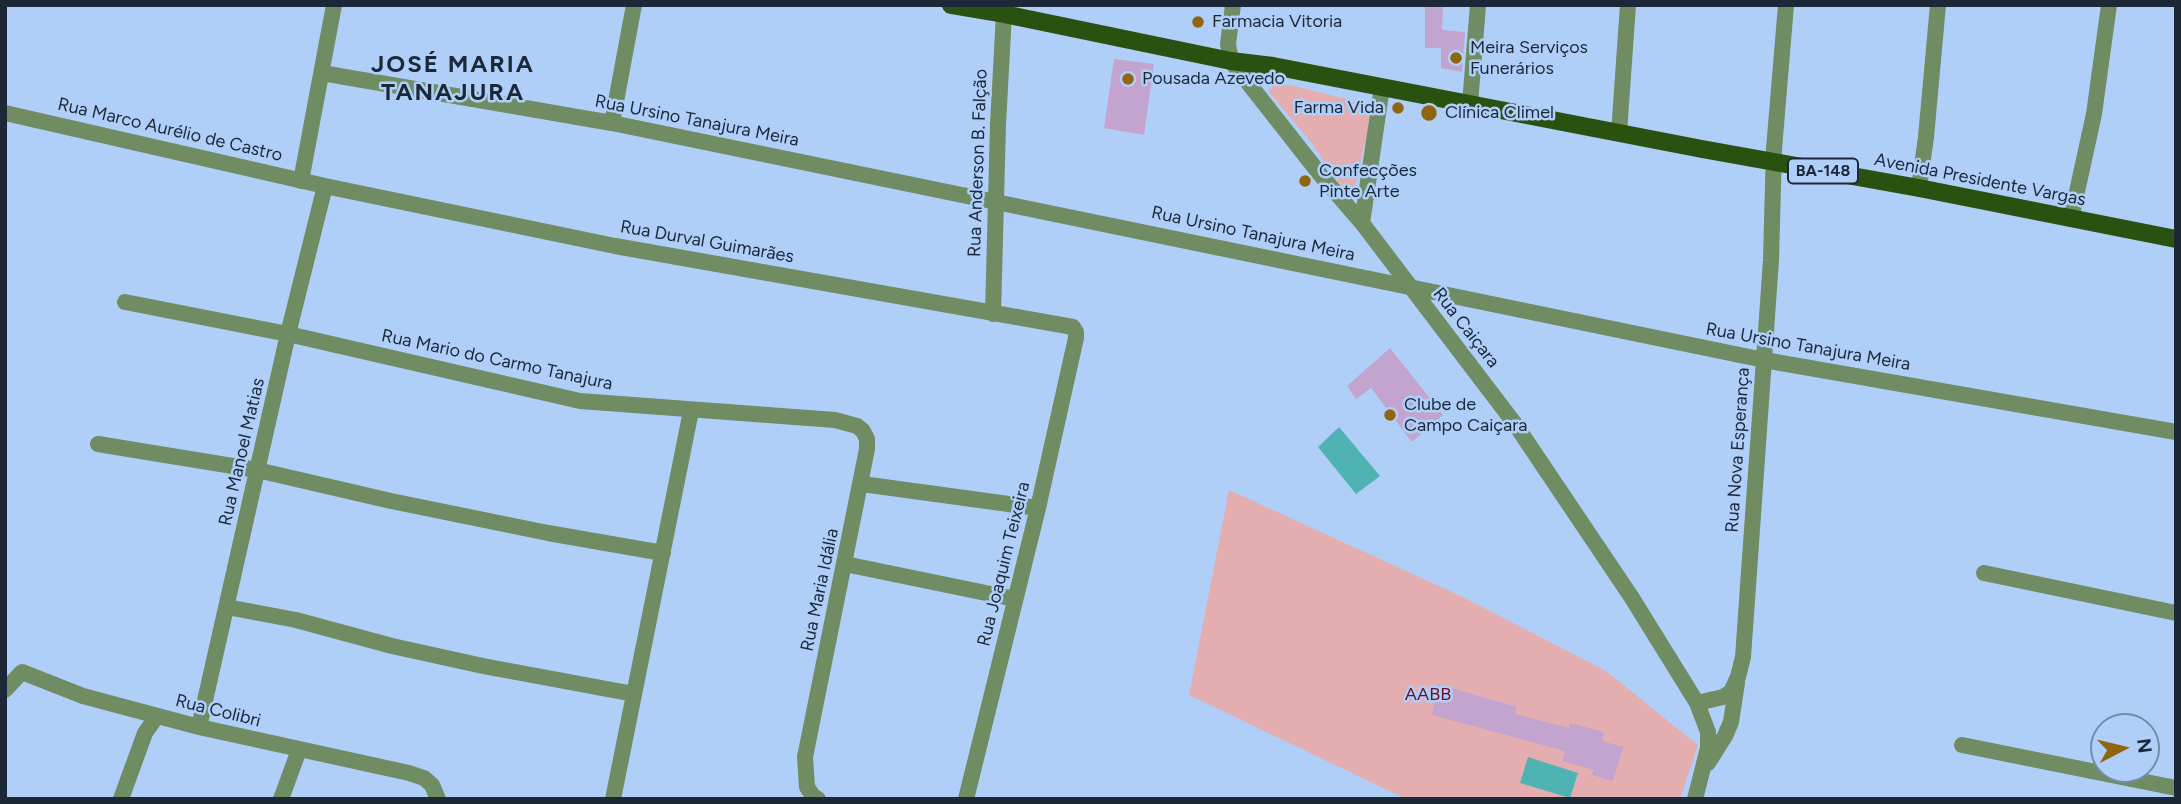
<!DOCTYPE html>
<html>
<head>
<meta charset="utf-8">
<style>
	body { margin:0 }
	#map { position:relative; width:2181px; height:804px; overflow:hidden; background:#afcff9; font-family:Figtree,sans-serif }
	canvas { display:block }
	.frame { position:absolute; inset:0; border:7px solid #1c2838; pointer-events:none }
	.north { position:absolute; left:2090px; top:713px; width:70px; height:70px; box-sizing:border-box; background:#afcff9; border:2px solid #748cac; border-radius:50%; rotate:83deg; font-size:19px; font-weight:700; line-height:28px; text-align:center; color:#1c2838 }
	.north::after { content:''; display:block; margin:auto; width:24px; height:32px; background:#91640f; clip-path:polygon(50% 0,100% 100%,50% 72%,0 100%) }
</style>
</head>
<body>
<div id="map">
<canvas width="2181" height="804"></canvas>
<div class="frame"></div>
<div class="north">N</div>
</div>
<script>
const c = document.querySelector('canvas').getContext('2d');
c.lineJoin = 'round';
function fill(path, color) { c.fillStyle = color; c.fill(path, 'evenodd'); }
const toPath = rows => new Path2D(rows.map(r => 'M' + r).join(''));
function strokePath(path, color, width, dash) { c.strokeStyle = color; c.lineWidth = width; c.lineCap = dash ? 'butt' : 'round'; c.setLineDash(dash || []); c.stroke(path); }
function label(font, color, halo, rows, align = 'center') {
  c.font = font + ' Figtree,sans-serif'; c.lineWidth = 5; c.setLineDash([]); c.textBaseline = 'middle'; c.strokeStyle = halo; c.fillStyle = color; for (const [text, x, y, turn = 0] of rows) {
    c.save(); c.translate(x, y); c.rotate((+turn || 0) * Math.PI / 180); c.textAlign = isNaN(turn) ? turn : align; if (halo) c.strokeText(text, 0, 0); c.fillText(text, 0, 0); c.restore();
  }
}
const green = toPath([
	[1274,85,1290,85,1370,105,1368,129,1355,187,1351,194,1339,183,1311,142,1268,91],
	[1229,490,1463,597,1606,671,1698,745,1680,799,1406,799,1189,695]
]);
const water = toPath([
	[1339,427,1380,476,1356,494,1318,447],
	[1528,757,1578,773,1570,798,1520,783]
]);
const building = toPath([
	[1425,5,1443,5,1442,30,1465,32,1462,72,1441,68,1441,48,1425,48],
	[1114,59,1154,64,1144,135,1104,128],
	[1390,348,1443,415,1412,442,1371,388,1356,399,1347,386],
	[1438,684,1517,707,1515,714,1569,728,1570,723,1604,732,1602,741,1623,747,1613,781,1592,775,1594,770,1562,761,1565,751,1432,715]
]);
const minor = toPath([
	[1233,5,1228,44,1231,61,1319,173,1362,223,1515,424,1632,598,1697,703,1708,732,1708,748,1695,799],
	[322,73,612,123,1764,360,2176,432],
	[1470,104,1478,5],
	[5,113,325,186,615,246,1073,327,1076,332,1076,338,1038,508,966,799],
	[612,123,634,5],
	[1619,133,1628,5],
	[301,181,334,5],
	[1919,188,1926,137,1938,5],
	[2071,219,2094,114,2109,5],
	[1362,223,1382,87],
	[125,302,288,334,580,401,835,420,857,426,863,431,867,439,867,449,805,757,807,787,813,796,818,799],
	[993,314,998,124,1004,14],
	[98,444,257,470,391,501,548,533,663,553],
	[862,484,1038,508],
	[845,564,1015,599],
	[1984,573,2176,613],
	[227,607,296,620,392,646,483,666,634,694],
	[5,690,22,672,83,696,199,727,409,773,424,778,432,785,438,799],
	[1697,703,1723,697,1731,692,1738,677,1743,657,1771,260,1774,149,1786,5],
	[199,727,288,334,325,186],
	[1962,745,2176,788],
	[1708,763,1725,736,1731,722,1737,683],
	[121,799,145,733,157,716],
	[281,799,299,750],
	[613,799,691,411]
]);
const major = toPath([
	[951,5,1004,14,1231,61,1273,66,1702,149,1919,188,2176,239]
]);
const markers = [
	[1198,22,7,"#91640f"],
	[1456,58,7,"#91640f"],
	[1128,79,7,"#91640f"],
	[1398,108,7,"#91640f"],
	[1429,113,9,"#91640f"],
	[1305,181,7,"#91640f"],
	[1390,415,7,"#91640f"]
];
const shields = [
	[1823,171,70]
];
const shieldNames = [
	["BA-148",1823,171]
];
const poiNames = [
	["Farmacia Vitoria",1212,22],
	["Meira Serviços",1470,48],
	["Funerários",1470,69],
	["Pousada Azevedo",1142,79],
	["Farma Vida",1384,108,"right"],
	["Clínica Climel",1445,113],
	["Confecções",1319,171],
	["Pinte Arte",1319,192],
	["Clube de",1404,405],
	["Campo Caiçara",1404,426]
];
const streetNames = [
	["Rua Ursino Tanajura Meira",697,121,11],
	["Rua Marco Aurélio de Castro",170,130,13],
	["Rua Anderson B. Falção",978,163,-88],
	["Avenida Presidente Vargas",1980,180,11],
	["Rua Ursino Tanajura Meira",1253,234,12],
	["Rua Durval Guimarães",707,242,10],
	["Rua Caiçara",1466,328,52],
	["Rua Ursino Tanajura Meira",1808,347,10],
	["Rua Mario do Carmo Tanajura",497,360,12],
	["Rua Nova Esperança",1738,450,-86],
	["Rua Manoel Matias",242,452,-77],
	["Rua Joaquim Teixeira",1004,564,-76],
	["Rua Maria Idália",820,590,-78],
	["Rua Colibri",218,711,14]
];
const parkNames = [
	["AABB",1428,695]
];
const districtNames = [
	["JOSÉ MARIA",453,65],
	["TANAJURA",453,93]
];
fill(green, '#e4aeb0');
fill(water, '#4fb3b4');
fill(building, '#c2a4ce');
strokePath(minor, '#6f8c62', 16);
strokePath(major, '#29510f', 18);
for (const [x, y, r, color] of markers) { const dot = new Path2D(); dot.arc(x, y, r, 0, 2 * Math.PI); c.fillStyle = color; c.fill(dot); strokePath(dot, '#afcff9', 2.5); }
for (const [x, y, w] of shields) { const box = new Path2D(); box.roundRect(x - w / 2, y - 12.5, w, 25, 5); c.fillStyle = '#afcff9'; c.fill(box); strokePath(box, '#1c2838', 2); }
label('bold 16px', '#1c2838', null, shieldNames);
label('18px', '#1c2838', '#afcff9', poiNames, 'left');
label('18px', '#1c2838', '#afcff9', streetNames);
label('18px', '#6a0f22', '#afcff9', parkNames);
c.letterSpacing = '2px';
label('bold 24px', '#1c2838', '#afcff9', districtNames);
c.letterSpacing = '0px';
</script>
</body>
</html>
